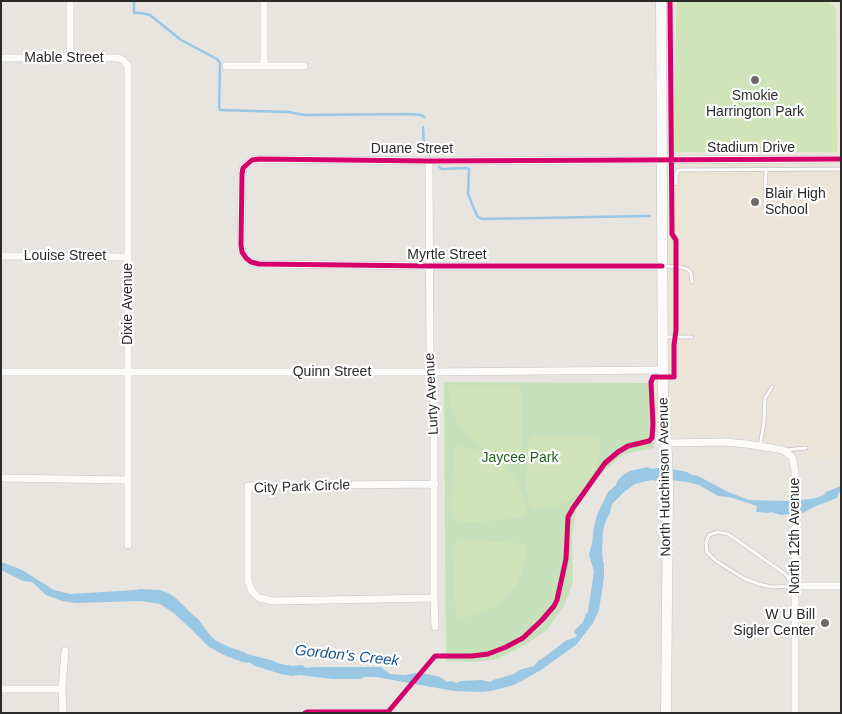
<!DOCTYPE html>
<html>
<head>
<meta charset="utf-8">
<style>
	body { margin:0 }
	#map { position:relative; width:842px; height:714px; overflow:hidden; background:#e8e5e0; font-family:Arial,sans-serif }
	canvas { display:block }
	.frame { position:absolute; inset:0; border:2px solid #2a2a2a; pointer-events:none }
</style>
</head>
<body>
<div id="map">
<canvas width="842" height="714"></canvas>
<div class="frame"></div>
</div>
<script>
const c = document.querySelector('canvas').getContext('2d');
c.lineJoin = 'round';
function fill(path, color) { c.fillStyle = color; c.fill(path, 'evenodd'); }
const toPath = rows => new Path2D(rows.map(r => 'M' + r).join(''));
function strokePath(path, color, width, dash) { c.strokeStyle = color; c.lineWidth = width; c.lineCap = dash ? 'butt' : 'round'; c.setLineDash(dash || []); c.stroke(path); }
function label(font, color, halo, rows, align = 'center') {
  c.font = font + ' Arial,sans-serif'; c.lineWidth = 4.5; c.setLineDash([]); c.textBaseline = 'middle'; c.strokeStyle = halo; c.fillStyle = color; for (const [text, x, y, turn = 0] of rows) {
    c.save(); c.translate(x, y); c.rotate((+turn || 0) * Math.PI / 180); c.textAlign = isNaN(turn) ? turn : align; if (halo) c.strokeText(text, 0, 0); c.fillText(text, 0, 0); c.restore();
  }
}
const education = toPath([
	[669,1,833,1,838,5,841,5,841,455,824,460,802,456,778,443,743,436,675,433,670,428,668,138]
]);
const green = toPath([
	[444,382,649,383,654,448,624,454,605,470,594,483,576,509,572,537,573,583,564,606,547,630,525,645,497,659,473,662,446,661]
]);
const pitch = toPath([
	[677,1,828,1,836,9,837,152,672,152],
	[447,385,517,385,522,391,522,458,500,456,488,452,474,443,461,429,452,412],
	[534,436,588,436,599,438,601,454,592,479,584,489,569,501,555,506,539,508,532,508,530,505,526,490,528,440],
	[454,447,468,447,488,454,505,465,518,483,524,500,527,517,491,521,458,523,452,517,451,505],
	[458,539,527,544,523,571,516,585,505,599,489,610,469,617,456,617,452,545]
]);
const water = toPath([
	[648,467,651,469,662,467,687,472,692,475,698,476,728,492,749,500,785,501,811,499,822,496,825,494,826,492,841,486,841,491,839,493,837,498,816,506,803,513,781,515,771,512,769,513,756,512,757,506,729,497,718,496,699,485,687,482,662,479,657,481,651,480,635,484,624,492,612,504,610,513,605,523,603,531,602,551,603,561,604,564,604,578,599,610,593,623,576,645,541,670,514,685,491,691,480,692,454,691,376,677,364,677,361,679,332,679,299,675,291,676,281,674,255,666,250,663,242,662,226,656,209,647,190,628,179,618,175,614,160,604,141,601,76,603,62,601,46,595,32,582,23,581,1,570,1,562,12,566,22,570,54,590,70,594,135,590,140,589,160,590,168,593,177,599,193,615,198,619,209,634,215,640,229,647,244,652,247,654,274,661,277,663,292,666,303,665,304,667,307,668,315,667,381,667,390,674,405,675,416,673,427,674,440,677,447,682,451,681,457,683,461,681,482,680,490,682,493,680,514,674,522,669,534,666,538,661,546,656,565,641,576,637,577,635,574,633,575,630,583,622,586,614,588,612,594,571,589,555,590,550,592,544,594,527,597,515,608,492,616,485,618,480,623,475,630,471]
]);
const stream = toPath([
	[134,1,134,13,141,13,150,15,181,40,217,59,220,63,219,107,220,110,221,110,288,112,305,115,412,114,421,115,424,117],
	[423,127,424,146,425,150,429,155],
	[439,167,442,169,466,168,469,169,468,194,475,211,478,217,482,219,649,216]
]);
const lane = toPath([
	[676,184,676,175,678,170,841,169],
	[765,206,766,170],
	[665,266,680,267,687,269,691,273,692,282],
	[664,337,692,337],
	[760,446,764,422,765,398,772,387],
	[785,450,806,448],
	[718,532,728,534,734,538,785,574,795,586,771,587,759,584,745,579,716,561,707,552,706,543,709,535,718,532]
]);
const street = toPath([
	[1,58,118,58,123,60,128,66,128,545],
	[70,58,70,1],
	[226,66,304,66],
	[264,66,264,1],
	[429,161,430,364,434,380,434,598,435,627],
	[1,256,128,257],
	[662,266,430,266,259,264,251,262,246,258,242,252,241,245,242,174,243,168,252,160,259,159,429,161,841,159],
	[1,372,432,372,663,370],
	[667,443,725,442,747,444,783,450,792,457,795,471,795,713],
	[1,478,128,480],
	[795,586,841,586],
	[434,598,274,601,259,598,252,591,248,582,248,486,435,484],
	[1,689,62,689],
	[63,713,62,689,65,651]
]);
const secondary = toPath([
	[661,1,663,409,667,454,668,489,666,713]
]);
const cycleway = toPath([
	[662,266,430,266,259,264,251,262,246,258,242,252,241,245,242,174,243,168,252,160,259,159,429,161,841,159],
	[305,713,307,712,388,712,435,656,472,656,488,654,506,647,523,638,542,620,554,606,557,600,566,559,568,517,573,508,605,463,618,452,628,446,649,441,652,438,653,424,651,382,653,377,674,377,674,345,676,330,676,240,672,234,672,228,670,1]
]);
const markers = [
	[755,80,5,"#6c6b6a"],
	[755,202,5,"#6c6b6a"],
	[825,623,5,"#6c6b6a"]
];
const streetNames = [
	["Mable Street",64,58],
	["Stadium Drive",751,148],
	["Duane Street",412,149],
	["Myrtle Street",447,255],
	["Louise Street",65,256],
	["Dixie Avenue",128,304,-90],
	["Quinn Street",332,372],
	["Lurty Avenue",432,394,-93],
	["North Hutchinson Avenue",665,477,-91],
	["City Park Circle",302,487,-2],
	["North 12th Avenue",795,536,-90]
];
const poiNames = [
	["Smokie",755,96],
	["Harrington Park",755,112],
	["Blair High",765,194,"left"],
	["School",765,210,"left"],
	["W U Bill",815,615,"right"],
	["Sigler Center",815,631,"right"]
];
const parkNames = [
	["Jaycee Park",520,458]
];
const waterNames = [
	["Gordon's Creek",347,656,6]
];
fill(education, '#eae5d6');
fill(green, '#c6e1bb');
fill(pitch, '#cfe4b9');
fill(water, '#99c7e4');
strokePath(stream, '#99c7e4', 2.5);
strokePath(lane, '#c5c4c4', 4.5);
strokePath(street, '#c5c4c4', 8);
strokePath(secondary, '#c5c4c4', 11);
strokePath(lane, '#fcfbfa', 3);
strokePath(street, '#fcfbfa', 7);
strokePath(secondary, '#fcfbfa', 10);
strokePath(cycleway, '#d6006c', 5);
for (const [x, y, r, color] of markers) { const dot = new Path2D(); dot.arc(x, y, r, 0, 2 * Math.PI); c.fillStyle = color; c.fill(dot); strokePath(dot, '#fff', 2); }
label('14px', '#2a2a2a', '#fff', streetNames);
label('14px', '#2a2a2a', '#fff', poiNames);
label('14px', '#24611f', '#fff', parkNames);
label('italic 15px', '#175790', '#fff', waterNames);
</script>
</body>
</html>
